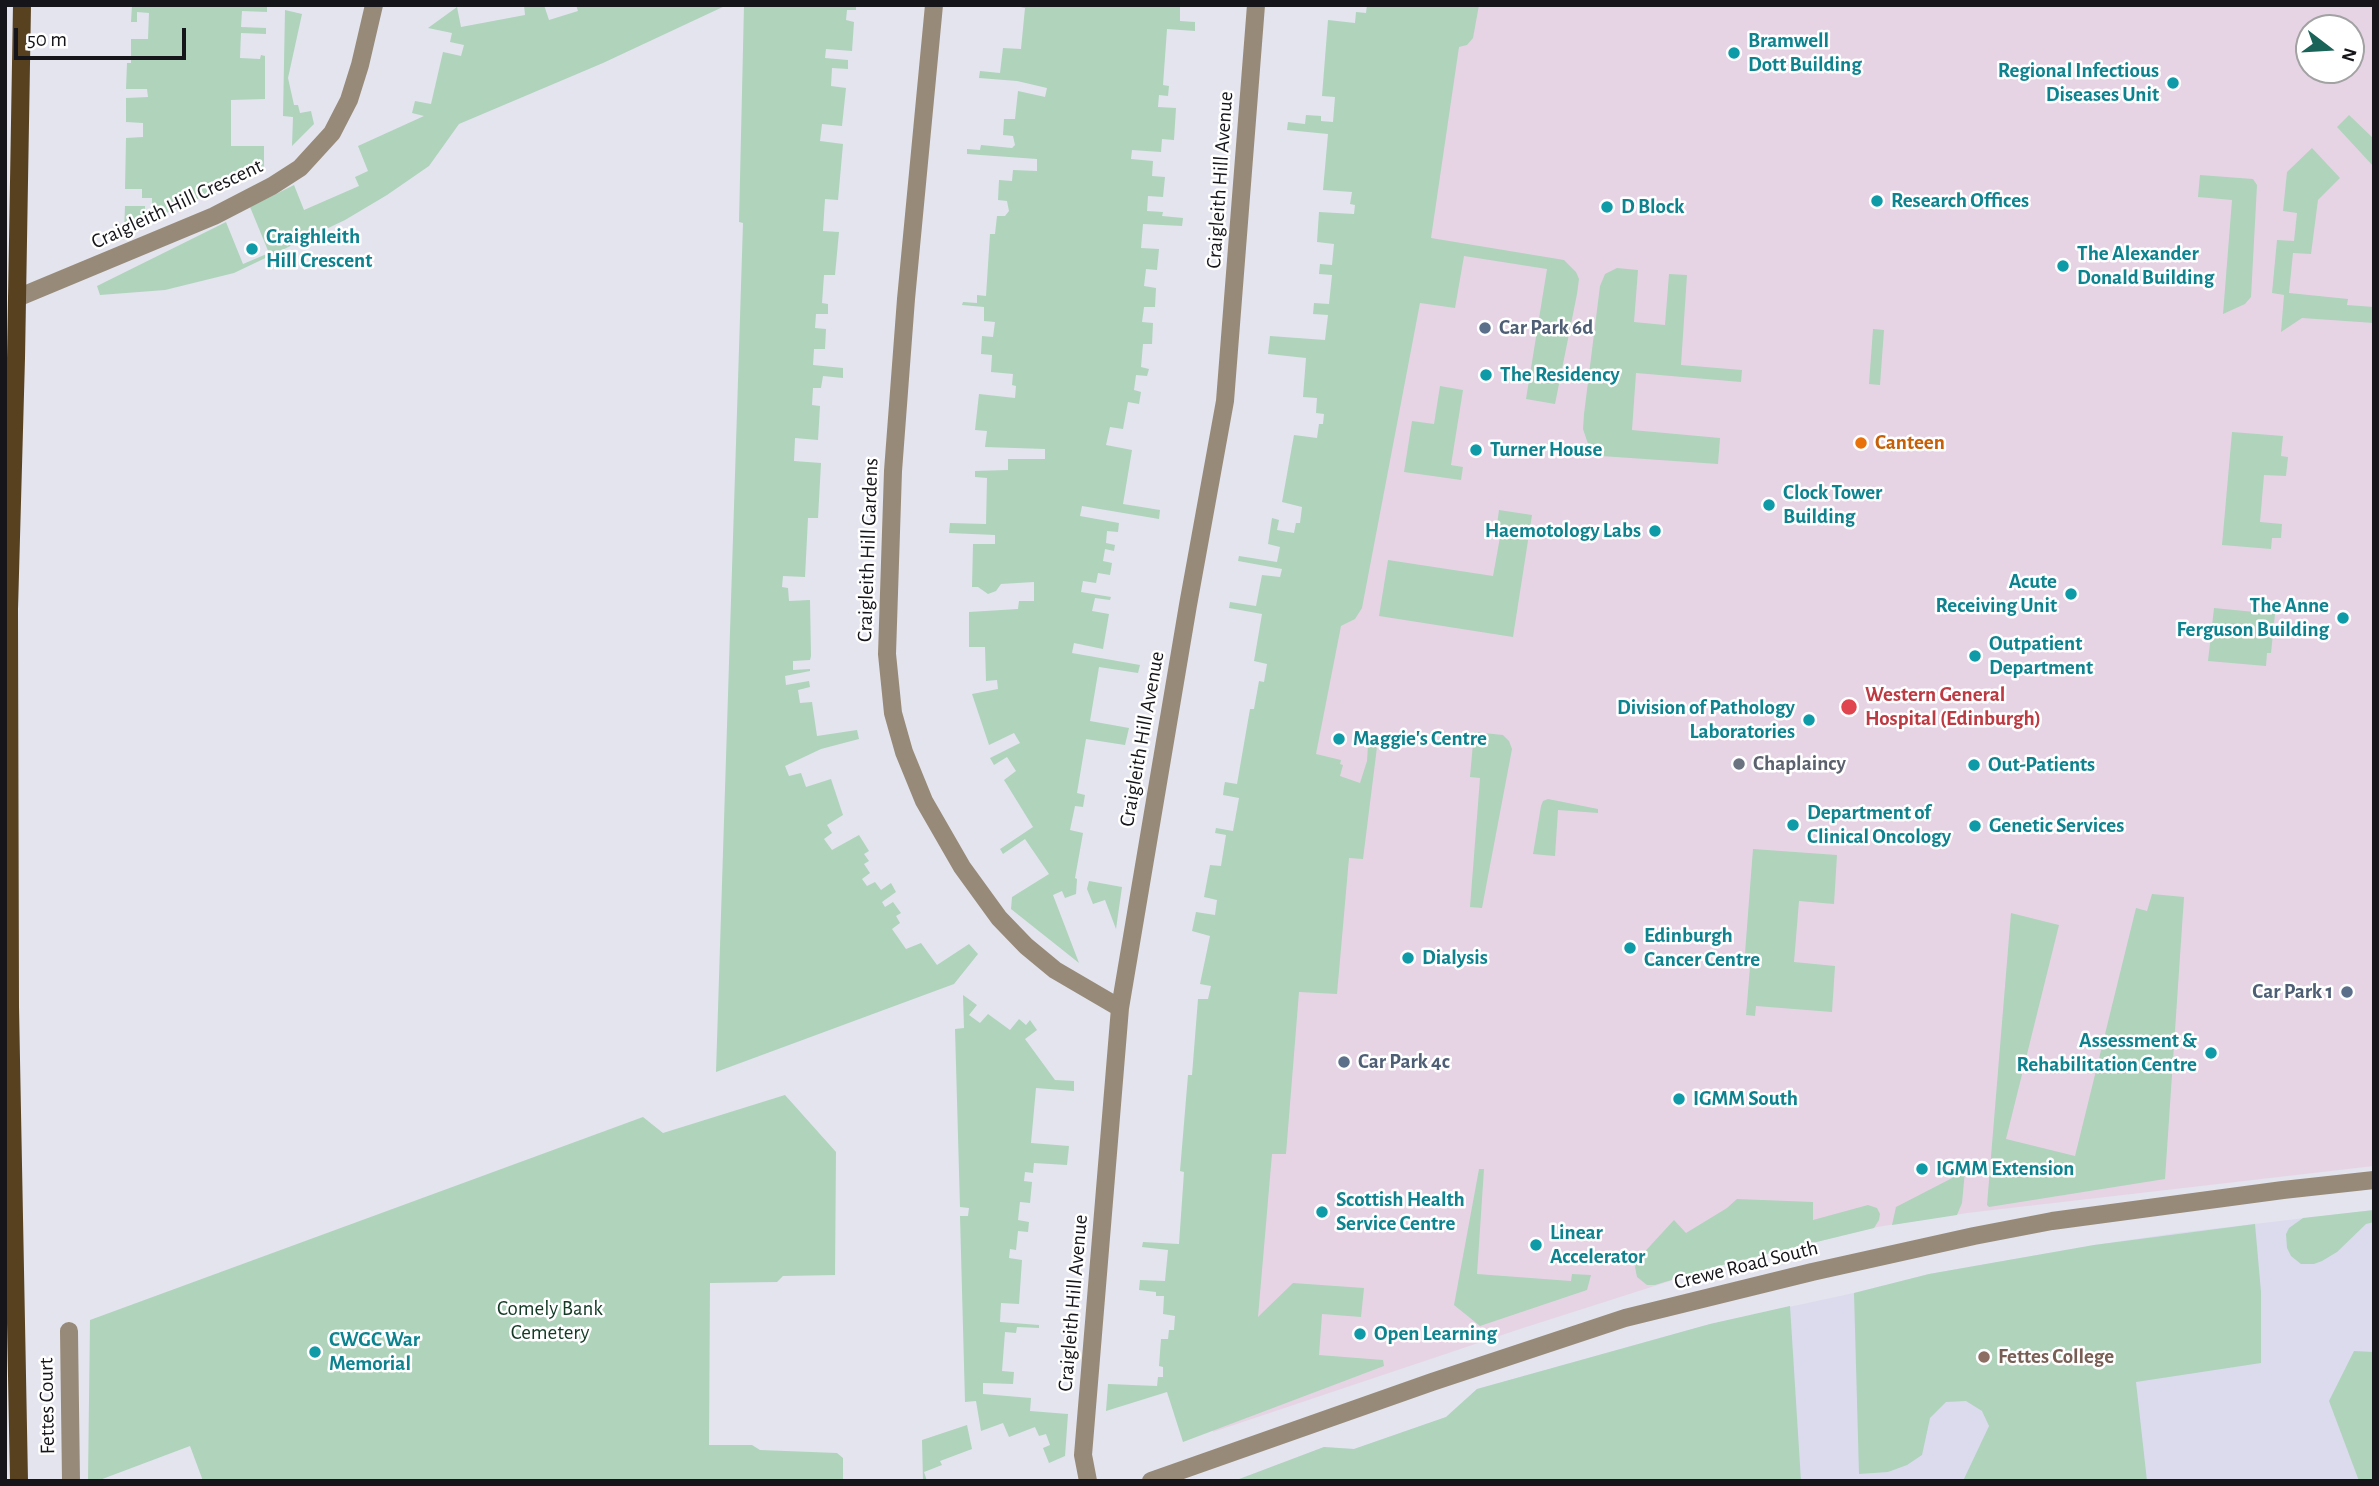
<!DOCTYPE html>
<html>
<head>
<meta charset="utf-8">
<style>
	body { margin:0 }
	#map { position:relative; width:2379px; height:1486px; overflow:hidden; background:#e3e4ee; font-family:"Alegreya Sans",sans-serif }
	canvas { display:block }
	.frame { position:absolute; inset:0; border:7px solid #16161a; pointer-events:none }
	.north { position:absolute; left:2295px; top:14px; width:70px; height:70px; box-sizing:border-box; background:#fff; border:2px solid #a2a2a3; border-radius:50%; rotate:107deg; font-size:19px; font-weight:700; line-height:28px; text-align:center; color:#16161a }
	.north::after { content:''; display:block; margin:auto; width:24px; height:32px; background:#1a6359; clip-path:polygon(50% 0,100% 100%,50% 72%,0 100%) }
	.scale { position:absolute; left:14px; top:28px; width:172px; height:32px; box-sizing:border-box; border:4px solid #16161a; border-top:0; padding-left:9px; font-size:21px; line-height:24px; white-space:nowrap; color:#16161a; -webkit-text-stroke:5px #fff; paint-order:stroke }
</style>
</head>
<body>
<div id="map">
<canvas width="2379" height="1486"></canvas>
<div class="frame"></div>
<div class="north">N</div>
<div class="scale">50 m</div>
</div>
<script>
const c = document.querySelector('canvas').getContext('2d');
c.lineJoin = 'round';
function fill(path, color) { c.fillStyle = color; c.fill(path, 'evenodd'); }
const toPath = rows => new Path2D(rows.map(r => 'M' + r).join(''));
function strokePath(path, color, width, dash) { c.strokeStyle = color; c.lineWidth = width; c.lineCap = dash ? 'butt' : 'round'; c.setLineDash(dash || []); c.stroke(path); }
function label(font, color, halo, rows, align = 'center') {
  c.font = font + ' "Alegreya Sans",sans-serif'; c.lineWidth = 5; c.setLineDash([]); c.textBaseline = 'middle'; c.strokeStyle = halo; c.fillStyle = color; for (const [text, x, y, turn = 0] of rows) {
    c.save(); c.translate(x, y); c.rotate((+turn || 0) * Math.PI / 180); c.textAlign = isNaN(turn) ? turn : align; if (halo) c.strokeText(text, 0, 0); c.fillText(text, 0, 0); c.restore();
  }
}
const built = toPath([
	[2374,1210,2374,1481,1234,1481,1324,1447,1354,1449,1446,1417,1477,1389,1710,1324,1854,1293,1929,1274,2094,1245,2177,1233]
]);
const medical = toPath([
	[1459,5,2374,5,2374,1166,1967,1213,1877,1227,1714,1267,1520,1329,1213,1432,1335,767,1314,762],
	[2309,28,2351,28,2351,70,2309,70]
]);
const green = toPath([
	[132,5,267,5,267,12,242,11,241,27,266,28,266,34,241,33,240,58,260,59,261,55,265,56,265,99,231,100,231,146,264,146,264,169,124,232,125,206,145,206,145,214,152,214,152,198,142,198,142,189,125,189,126,138,143,137,143,123,126,122,126,98,148,97,147,89,126,89,127,63,131,63,131,39,148,39,149,13,137,12,137,22,131,22],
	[524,5,544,5,549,20,578,11,576,5,727,5,603,63,459,124,429,166,387,195,345,220,234,273,165,290,100,295,97,286,226,222,243,264,269,253,250,207,294,185,304,210,359,186,355,177,368,171,358,146,424,116,412,113,415,101,431,104,443,52,461,56,464,45,450,42,452,33,428,28,457,7,461,27,525,15],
	[744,5,856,5,856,10,847,10,846,20,854,22,852,51,826,49,825,58,848,60,848,69,832,68,831,86,846,88,842,126,822,124,820,141,843,144,838,200,825,199,823,231,839,232,835,275,824,275,822,303,828,304,828,314,816,314,815,328,826,329,825,349,814,349,813,365,843,368,843,378,823,376,821,388,813,388,812,405,820,406,818,440,795,438,794,461,821,463,818,518,808,518,805,577,783,576,782,587,788,588,789,601,810,600,811,656,810,660,793,661,793,670,810,669,810,671,785,676,786,685,809,681,810,687,798,690,800,703,812,702,817,736,857,730,859,739,821,749,785,766,789,776,801,773,806,787,831,779,843,815,827,825,832,833,824,839,832,850,859,835,869,851,864,854,869,861,864,864,870,873,862,879,867,886,875,882,881,890,891,883,896,892,882,902,885,907,893,902,901,913,896,916,900,923,892,929,906,949,921,943,937,965,969,944,978,954,954,984,716,1072,743,223,739,222],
	[1011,5,1180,5,1180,21,1195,22,1195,31,1167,29,1163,85,1169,86,1168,96,1159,95,1158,107,1176,108,1174,140,1162,139,1161,152,1132,150,1131,159,1153,161,1152,176,1165,177,1163,197,1148,196,1147,211,1163,212,1162,216,1183,218,1182,226,1143,224,1141,248,1159,249,1157,270,1146,269,1144,286,1156,288,1155,307,1144,307,1142,322,1153,323,1152,344,1143,344,1141,367,1149,369,1147,376,1136,375,1134,390,1141,392,1139,404,1128,402,1123,429,1110,427,1106,445,1132,450,1123,504,1160,510,1159,519,1082,506,1080,516,1119,523,1118,532,1107,531,1106,543,1115,545,1114,551,1105,549,1103,561,1112,563,1110,575,1098,573,1096,583,1083,581,1081,592,1111,597,1110,600,1095,598,1092,611,1109,614,1103,649,1074,643,1072,653,1140,665,1138,673,1099,667,1090,721,1129,728,1125,745,1086,739,1077,793,1085,795,1083,807,1075,806,1070,830,1083,833,1075,878,1077,879,1076,894,1065,898,1062,891,1053,895,1079,963,1011,909,1012,897,1049,874,1025,839,1003,854,1000,849,1033,827,1004,780,1016,771,1007,757,994,765,990,758,1020,743,1014,733,989,745,972,694,998,689,997,680,986,681,985,647,969,647,969,612,1018,609,1019,601,1034,601,1034,582,1001,584,996,591,988,594,978,587,972,587,973,544,995,544,995,535,949,533,950,523,986,524,987,478,975,477,975,471,1008,470,1008,459,1045,459,1045,449,985,447,987,431,975,430,979,394,1015,398,1016,386,1012,385,1013,374,991,372,992,355,981,354,982,336,993,337,995,322,984,321,984,307,962,305,963,302,977,303,977,295,986,296,990,234,995,234,997,216,1005,216,1009,211,1007,201,998,200,999,180,1012,181,1013,170,1037,171,1037,159,967,154,967,149,980,150,981,145,1012,148,1015,145,1013,136,1003,135,1004,119,1015,119,1018,91,1045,97,1047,88,1017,81,979,78,980,71,1000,73,1003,48,1021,49,1025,8],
	[1367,5,1479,5,1473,38,1467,45,1459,47,1431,238,1564,260,1576,272,1579,279,1577,294,1555,404,1526,399,1547,269,1464,256,1455,308,1420,303,1362,608,1355,619,1341,626,1316,754,1341,760,1340,764,1343,765,1340,776,1360,783,1367,761,1368,745,1377,747,1363,859,1349,858,1337,994,1299,992,1286,1154,1272,1154,1258,1317,1293,1283,1364,1288,1361,1317,1322,1314,1319,1355,1383,1360,1384,1366,1183,1442,1167,1392,1106,1411,1108,1384,1157,1386,1158,1377,1163,1377,1163,1367,1159,1366,1161,1339,1168,1339,1169,1330,1174,1330,1175,1316,1163,1314,1164,1296,1156,1296,1156,1292,1139,1290,1140,1280,1165,1281,1168,1250,1142,1247,1143,1242,1179,1244,1184,1172,1180,1171,1188,1075,1192,1075,1198,999,1208,999,1211,986,1200,984,1210,936,1192,931,1196,912,1215,915,1217,900,1204,897,1210,865,1221,866,1226,835,1215,833,1216,828,1233,831,1239,798,1223,795,1224,787,1225,782,1237,784,1250,709,1254,709,1259,681,1264,682,1267,664,1254,661,1262,614,1229,608,1230,602,1256,606,1262,575,1280,577,1282,569,1238,561,1239,556,1277,562,1280,547,1268,544,1272,518,1279,520,1277,530,1294,533,1296,523,1300,523,1302,507,1282,502,1294,435,1317,438,1319,424,1323,424,1324,414,1316,413,1317,398,1303,397,1306,358,1268,354,1270,336,1325,340,1328,315,1313,314,1314,303,1329,304,1332,275,1319,274,1320,264,1332,265,1334,244,1317,242,1319,212,1354,214,1355,205,1350,204,1352,192,1323,190,1328,134,1287,130,1288,122,1305,124,1306,115,1321,116,1321,121,1333,122,1335,97,1322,96,1328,20,1355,23,1356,12,1366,13],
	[285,10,302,14,288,78,294,105,298,105,300,113,311,111,314,124,292,146,293,117,283,116],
	[2349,115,2374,139,2374,167,2337,127],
	[2312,148,2340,178,2318,200,2311,254,2293,253,2289,293,2348,299,2347,305,2374,307,2374,323,2302,318,2281,332,2284,295,2272,293,2277,240,2294,241,2297,213,2283,211,2287,172],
	[2200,175,2253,179,2257,185,2251,297,2245,304,2223,314,2232,200,2198,197],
	[1617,268,1638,270,1634,322,1665,325,1669,274,1687,275,1681,365,1742,370,1741,382,1636,373,1632,430,1720,438,1718,464,1601,456,1588,444,1583,429,1584,414,1600,286,1605,274],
	[1873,329,1884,330,1880,385,1869,384],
	[1440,386,1463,390,1451,465,1463,467,1461,480,1404,472,1412,421,1434,424],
	[2232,432,2283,436,2281,456,2288,457,2286,476,2264,475,2260,522,2282,524,2281,538,2272,538,2271,549,2222,545],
	[1499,510,1532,515,1513,637,1379,616,1388,560,1493,576,1502,526,1497,525],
	[2214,608,2275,614,2271,653,2267,653,2266,666,2208,661],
	[1474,732,1503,735,1509,741,1512,749,1482,908,1470,907,1480,778,1470,777],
	[1548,799,1598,809,1598,813,1558,810,1555,856,1533,854,1541,806,1543,801],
	[1753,849,1837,855,1834,904,1799,901,1794,962,1835,966,1832,1012,1756,1006,1755,1016,1746,1015,1750,967,1744,966],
	[1089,881,1122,887,1116,929,1105,900,1093,904,1087,889],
	[2152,894,2184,897,2165,1179,1989,1207,1987,1205,2011,913,2059,925,2006,1139,2075,1156,2136,908,2147,911],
	[963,995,977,1005,969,1015,980,1023,988,1014,1010,1030,1019,1019,1026,1025,1030,1020,1037,1030,1025,1039,1055,1080,1074,1081,1074,1091,1036,1088,1031,1143,1069,1146,1067,1165,1034,1163,1033,1173,1025,1172,1024,1181,1032,1182,1030,1203,1020,1202,1018,1220,1029,1222,1028,1232,1018,1231,1016,1250,1010,1249,1009,1258,1022,1260,1019,1304,1001,1303,1000,1322,1039,1325,1039,1328,1017,1327,1016,1333,1005,1332,1002,1371,1014,1372,1013,1384,983,1383,983,1394,1031,1398,1030,1411,1068,1414,1065,1456,1049,1463,1043,1448,1050,1445,1046,1434,1039,1436,1035,1427,1009,1437,1003,1423,981,1431,976,1401,965,1402,960,1216,968,1216,969,1208,960,1207,955,1029,964,1028],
	[785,1095,836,1152,835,1275,783,1276,777,1282,710,1283,709,1445,752,1445,760,1450,837,1453,843,1458,843,1481,203,1481,190,1446,97,1481,88,1481,90,1320,643,1117,663,1133],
	[1959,1160,1966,1160,1962,1203,1957,1215,1892,1225,1896,1207,1958,1175],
	[1479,1169,1484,1169,1477,1274,1571,1281,1572,1274,1591,1275,1587,1290,1480,1326,1454,1305],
	[1737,1199,1813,1202,1813,1220,1868,1205,1877,1208,1880,1214,1879,1220,1874,1228,1714,1267,1655,1285,1647,1285,1637,1277,1635,1267,1638,1259,1674,1220,1686,1233,1727,1208],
	[2374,1210,2374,1222,2366,1224,2337,1252,2322,1261,2314,1264,2301,1264,2291,1256,2287,1248,2286,1234,2289,1228,2303,1218],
	[2255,1224,2261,1292,2261,1363,2136,1382,2147,1481,1963,1481,1989,1426,1982,1411,1966,1401,1946,1402,1930,1418,1922,1455,1907,1465,1888,1472,1859,1474,1854,1293,1929,1274,2094,1245],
	[1790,1306,1801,1481,1234,1481,1324,1447,1354,1449,1446,1417,1477,1389,1710,1324],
	[2354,1351,2374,1352,2374,1481,2359,1481,2329,1401],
	[967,1425,972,1449,940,1461,942,1465,924,1472,927,1481,923,1481,922,1440]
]);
const minor = toPath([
	[934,5,906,299,893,471,887,654,893,713,904,752,924,801,962,867,999,918,1026,946,1055,970,1120,1008],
	[17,298,214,216,272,186,300,168,332,133,349,100,360,65,374,5],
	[69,1331,71,1481],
	[1088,1481,1083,1455,1120,1008,1188,605,1225,401,1256,5],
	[1151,1481,1432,1382,1625,1318,1812,1272,1974,1236,2052,1221,2283,1190,2374,1180]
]);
const major = toPath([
	[19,1481,10,1007,9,609,16,358,22,5]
]);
const markers = [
	[1734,53,7,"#0f9aa8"],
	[2173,83,7,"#0f9aa8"],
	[1877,201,7,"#0f9aa8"],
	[1607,207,7,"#0f9aa8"],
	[252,249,7,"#0f9aa8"],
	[2063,266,7,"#0f9aa8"],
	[1485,328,7,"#5c6f8a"],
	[1486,375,7,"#0f9aa8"],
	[1861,443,7,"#e8710a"],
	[1476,450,7,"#0f9aa8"],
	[1769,505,7,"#0f9aa8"],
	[1655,531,7,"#0f9aa8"],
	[2071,594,7,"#0f9aa8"],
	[2343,618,7,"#0f9aa8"],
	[1975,656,7,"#0f9aa8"],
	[1849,707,9,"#e0444e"],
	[1809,720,7,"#0f9aa8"],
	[1339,739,7,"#0f9aa8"],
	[1739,764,7,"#6b7280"],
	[1974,765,7,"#0f9aa8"],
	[1793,825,7,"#0f9aa8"],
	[1975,826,7,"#0f9aa8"],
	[1630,948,7,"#0f9aa8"],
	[1408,958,7,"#0f9aa8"],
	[2347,992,7,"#5c6f8a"],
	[2211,1053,7,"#0f9aa8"],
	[1344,1062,7,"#5c6f8a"],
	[1679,1099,7,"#0f9aa8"],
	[1922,1169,7,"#0f9aa8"],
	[1322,1212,7,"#0f9aa8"],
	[1536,1245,7,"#0f9aa8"],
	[1360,1334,7,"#0f9aa8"],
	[315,1352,7,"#0f9aa8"],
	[1984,1357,7,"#8d6e63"]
];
const cultureNames = [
	["Bramwell",1748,41],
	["Dott Building",1748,65],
	["Regional Infectious",2159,71,"right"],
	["Diseases Unit",2159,95,"right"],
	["Research Offices",1891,201],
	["D Block",1621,207],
	["Craighleith",266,237],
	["Hill Crescent",266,261],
	["The Alexander",2077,254],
	["Donald Building",2077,278],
	["The Residency",1500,375],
	["Turner House",1490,450],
	["Clock Tower",1783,493],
	["Building",1783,517],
	["Haemotology Labs",1641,531,"right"],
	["Acute",2057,582,"right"],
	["Receiving Unit",2057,606,"right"],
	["The Anne",2329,606,"right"],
	["Ferguson Building",2329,630,"right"],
	["Outpatient",1989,644],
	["Department",1989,668],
	["Division of Pathology",1795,708,"right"],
	["Laboratories",1795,732,"right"],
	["Maggie's Centre",1353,739],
	["Out-Patients",1988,765],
	["Department of",1807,813],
	["Clinical Oncology",1807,837],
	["Genetic Services",1989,826],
	["Edinburgh",1644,936],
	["Cancer Centre",1644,960],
	["Dialysis",1422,958],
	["Assessment &",2197,1041,"right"],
	["Rehabilitation Centre",2197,1065,"right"],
	["IGMM South",1693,1099],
	["IGMM Extension",1936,1169],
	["Scottish Health",1336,1200],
	["Service Centre",1336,1224],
	["Linear",1550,1233],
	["Accelerator",1550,1257],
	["Open Learning",1374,1334],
	["CWGC War",329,1340],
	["Memorial",329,1364]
];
const streetNames = [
	["Craigleith Hill Avenue",1220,180,-86],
	["Craigleith Hill Crescent",177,204,-25],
	["Craigleith Hill Gardens",868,550,-88],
	["Craigleith Hill Avenue",1142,739,-80],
	["Crewe Road South",1746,1265,-14],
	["Craigleith Hill Avenue",1073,1303,-85],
	["Fettes Court",47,1406,-91]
];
const serviceNames = [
	["Car Park 6d",1499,328],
	["Car Park 1",2333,992,"right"],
	["Car Park 4c",1358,1062]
];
const foodNames = [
	["Canteen",1875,443]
];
const healthNames = [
	["Western General",1865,695],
	["Hospital (Edinburgh)",1865,719]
];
const worshipNames = [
	["Chaplaincy",1753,764]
];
const parkNames = [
	["Comely Bank",550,1309],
	["Cemetery",550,1333]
];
const educationNames = [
	["Fettes College",1998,1357]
];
fill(built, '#dbdbed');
fill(medical, '#e6d4e5');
fill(green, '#b0d3bc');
strokePath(minor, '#988a78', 18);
strokePath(major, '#58411f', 18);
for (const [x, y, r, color] of markers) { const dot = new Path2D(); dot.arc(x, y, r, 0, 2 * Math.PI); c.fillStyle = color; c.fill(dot); strokePath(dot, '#fff', 2.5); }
label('bold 21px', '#0d838f', '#fff', cultureNames, 'left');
label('21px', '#16161a', '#fff', streetNames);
label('bold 21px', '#4e5e75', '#fff', serviceNames, 'left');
label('bold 21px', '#c56008', '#fff', foodNames, 'left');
label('bold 21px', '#be3a42', '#fff', healthNames, 'left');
label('bold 21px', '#5b616d', '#fff', worshipNames, 'left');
label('21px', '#123a25', '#fff', parkNames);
label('bold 21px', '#785e54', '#fff', educationNames, 'left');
</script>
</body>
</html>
